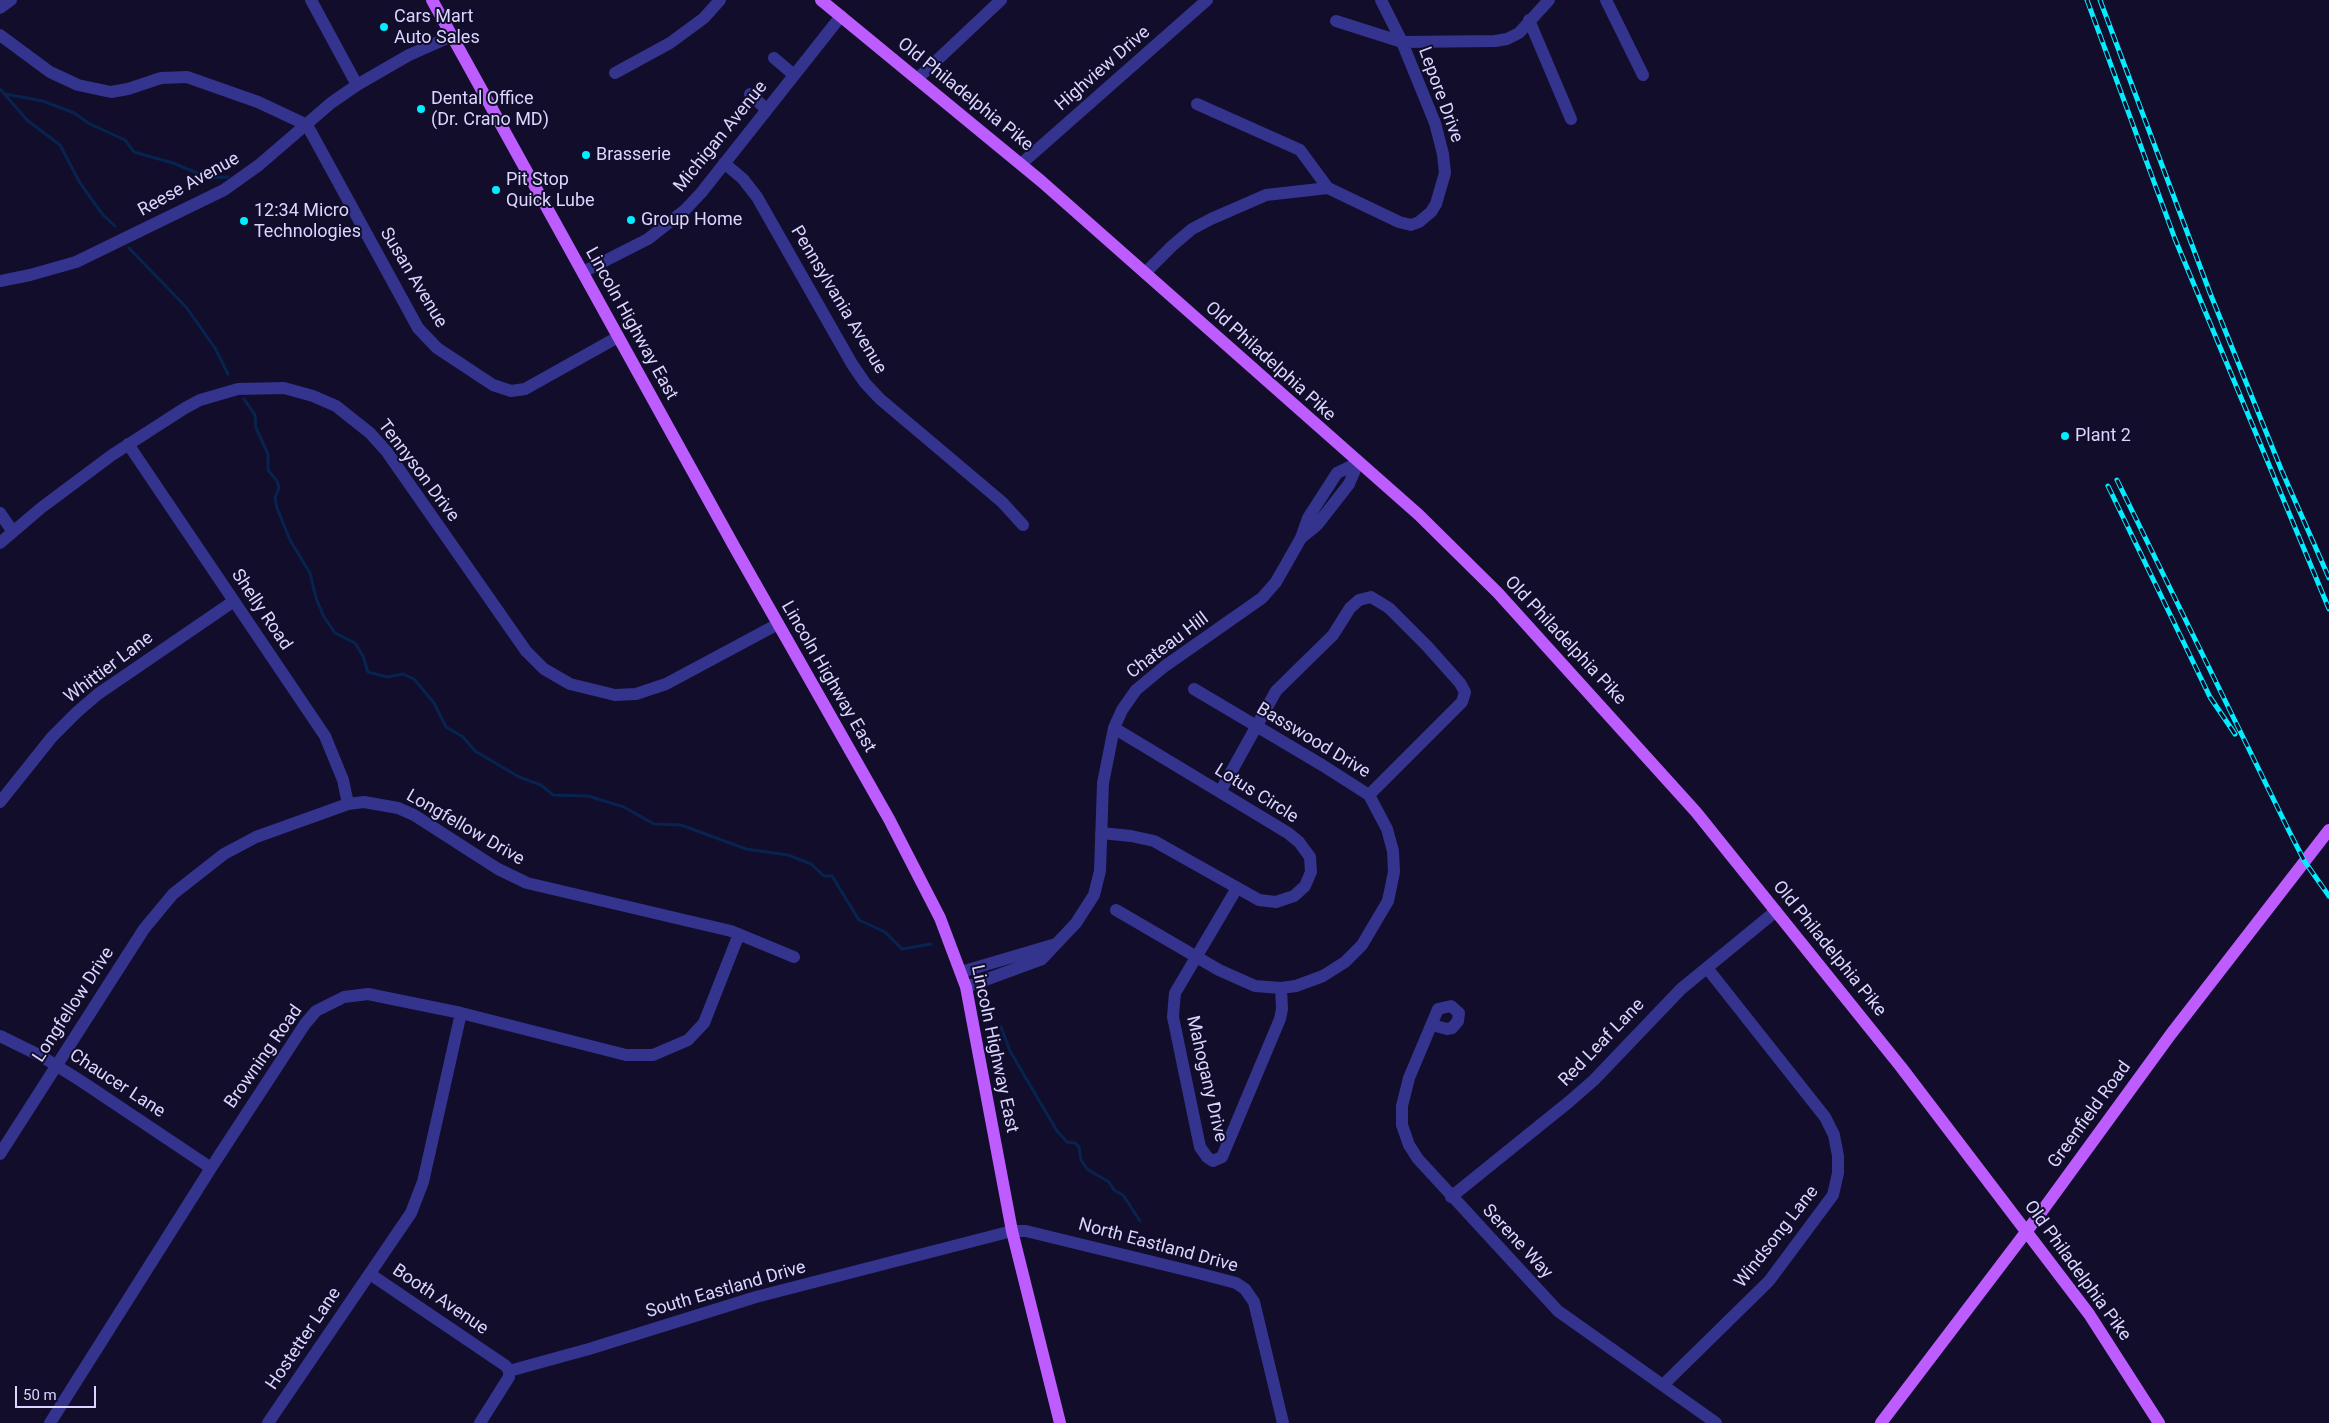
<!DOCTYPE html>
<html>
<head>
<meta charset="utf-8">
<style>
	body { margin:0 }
	#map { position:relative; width:2329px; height:1423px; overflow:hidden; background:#110d2a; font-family:Roboto,sans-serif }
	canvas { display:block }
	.scale { position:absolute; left:15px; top:1386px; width:81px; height:22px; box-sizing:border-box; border:2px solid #dad6ff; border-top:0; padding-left:6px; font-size:15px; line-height:18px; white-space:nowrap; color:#dad6ff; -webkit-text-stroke:4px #110d2a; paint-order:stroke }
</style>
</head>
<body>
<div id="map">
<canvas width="2329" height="1423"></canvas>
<div class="scale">50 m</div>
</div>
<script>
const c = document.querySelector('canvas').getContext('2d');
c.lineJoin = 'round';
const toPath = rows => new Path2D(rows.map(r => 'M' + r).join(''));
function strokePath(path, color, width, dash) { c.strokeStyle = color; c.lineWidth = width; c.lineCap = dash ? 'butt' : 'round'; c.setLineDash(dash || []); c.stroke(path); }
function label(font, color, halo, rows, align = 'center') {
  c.font = font + ' Roboto,sans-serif'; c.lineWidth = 4; c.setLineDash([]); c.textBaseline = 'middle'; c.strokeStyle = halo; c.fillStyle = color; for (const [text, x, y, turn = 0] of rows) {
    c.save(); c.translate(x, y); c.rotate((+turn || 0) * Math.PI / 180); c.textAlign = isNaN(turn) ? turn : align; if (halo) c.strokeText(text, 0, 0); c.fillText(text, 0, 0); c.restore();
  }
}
const stream = toPath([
	[0,89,27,120,60,145,80,183,103,215,115,226],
	[5,94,43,101,74,113,90,124,125,140,134,152,173,163,209,178,228,177],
	[129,248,186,307,215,348,228,374],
	[244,399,255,415,256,428,268,454,268,470,277,481,279,488,275,498,277,508,290,540,310,573,316,598,324,617,335,633,355,643,363,656,368,672,387,677,403,674,414,679,434,703,446,727,463,737,475,751,519,777,541,785,553,795,588,796,624,807,654,824,681,825,746,849,788,855,811,864,824,876,832,876,859,920,885,932,902,949,931,944],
	[1001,1027,1010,1051,1057,1131,1067,1142,1075,1143,1079,1147,1081,1160,1087,1169,1109,1182,1114,1190,1123,1195,1140,1221]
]);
const minor = toPath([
	[311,0,357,85],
	[1606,0,1643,75],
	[0,8,11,0],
	[1529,20,1571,119],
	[1336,21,1402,42,1495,41,1507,39,1519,33,1549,0],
	[0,35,50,72,78,85,111,92,128,89,161,78,187,77,258,102,307,125,418,328,437,348,493,385,511,391,525,389,618,337],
	[774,58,794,75],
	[615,73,670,43,704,18,720,0],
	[917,79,1001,0],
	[750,94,766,109],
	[1197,104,1300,150,1328,188],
	[724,163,743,179,757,197,852,364,865,383,880,399,1002,502,1023,525],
	[1021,164,1207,0],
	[583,272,648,239,685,210,701,193,841,16],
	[1145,273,1172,246,1192,229,1211,219,1266,195,1328,188,1399,222,1411,225,1419,222,1431,212,1436,204,1445,173,1443,154,1435,123,1402,42,1381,0],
	[0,281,30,275,76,262,224,190,259,165,331,103,357,85,409,55,452,36],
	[128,444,325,736,343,780,348,804],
	[0,513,13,532],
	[1301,538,1317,525,1349,484,1358,463],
	[0,543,41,508,112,455,185,408,200,400,238,389,284,388,313,396,336,406,370,433,387,452,526,651,544,669,570,684,615,695,636,694,666,684,778,624],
	[1220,792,1276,691,1333,635,1350,608,1359,600,1371,597,1389,608,1427,646,1460,683,1465,692,1462,702,1369,795],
	[0,802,52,737,77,712,98,694,234,601],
	[1101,833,1131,836,1154,841,1259,900,1276,902,1294,896,1305,886,1311,872,1310,857,1299,842,1288,833,1114,728],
	[1237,888,1175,993,1174,1004,1173,1017,1200,1147,1207,1157,1213,1161,1222,1157,1280,1019,1282,1009,1281,988],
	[1116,910,1219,970,1255,986,1281,988,1296,986,1323,976,1345,962,1362,945,1388,901,1394,872,1393,851,1387,829,1369,795,1322,765,1194,689],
	[961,972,1056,944],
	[966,987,1042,959,1076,923,1094,895,1100,871,1103,783,1114,728,1122,710,1136,690,1165,666,1262,598,1276,582,1301,538,1308,518,1337,473,1358,463],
	[1432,1025,1447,1029,1452,1028,1458,1021,1459,1013,1451,1006,1438,1009,1409,1078,1402,1106,1402,1125,1409,1145,1418,1159,1558,1311,1716,1423],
	[0,1036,41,1056,81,1081,211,1168],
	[0,1154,144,929,173,894,224,854,256,837,348,804,364,802,398,808,414,815,498,869,527,883,731,931,794,957],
	[1451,1197,1570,1101,1594,1080,1681,989,1776,911],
	[370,1274,506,1366,509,1371],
	[509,1371,589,1349,756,1297,1012,1231,1026,1231,1194,1272,1236,1283,1245,1289,1254,1302,1283,1423],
	[1663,1385,1769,1281,1833,1195,1838,1173,1838,1156,1834,1135,1825,1117,1707,968],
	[50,1423,211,1168,305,1024,316,1011,344,997,368,994,461,1013,626,1055,653,1055,688,1040,704,1023,739,934],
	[268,1423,411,1213,423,1182,461,1013],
	[480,1423,509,1377,509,1371]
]);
const major = toPath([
	[432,0,735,548,889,819,940,918,966,987,1012,1231,1060,1423],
	[821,0,1041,181,1419,515,1498,593,1696,812,1901,1067,2089,1314,2159,1423],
	[1881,1423,2042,1211,2171,1034,2329,830]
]);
const rail = toPath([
	[2087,0,2175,239,2329,609],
	[2100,0,2210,293,2281,469,2329,578],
	[2117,480,2290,833,2305,862,2329,896],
	[2108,486,2210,697,2235,734]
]);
const markers = [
	[384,27,5,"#02edff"],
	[421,109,5,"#02edff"],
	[586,155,5,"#02edff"],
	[496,190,5,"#02edff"],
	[631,220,5,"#02edff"],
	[244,221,5,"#02edff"],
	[2065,436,5,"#02edff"]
];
const poiNames = [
	["Cars Mart",394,17],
	["Auto Sales",394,38],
	["Dental Office",431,99],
	["(Dr. Crano MD)",431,120],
	["Brasserie",596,155],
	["Pit Stop",506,180],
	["Quick Lube",506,201],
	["12:34 Micro",254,211],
	["Technologies",254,232],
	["Group Home",641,220],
	["Plant 2",2075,436]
];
const streetNames = [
	["Highview Drive",1103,69,-41],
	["Old Philadelphia Pike",965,95,39],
	["Lepore Drive",1440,95,70],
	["Michigan Avenue",721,137,-51],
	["Reese Avenue",189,185,-29],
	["Susan Avenue",413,278,59],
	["Pennsylvania Avenue",838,300,59],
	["Lincoln Highway East",631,324,61],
	["Old Philadelphia Pike",1270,362,42],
	["Tennyson Drive",418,471,53],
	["Shelly Road",261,610,56],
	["Old Philadelphia Pike",1565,641,47],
	["Chateau Hill",1168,646,-37],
	["Whittier Lane",109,668,-37],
	["Lincoln Highway East",828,677,60],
	["Basswood Drive",1313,741,31],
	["Lotus Circle",1256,794,32],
	["Longfellow Drive",465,828,30],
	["Old Philadelphia Pike",1829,949,51],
	["Longfellow Drive",74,1005,-57],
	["Red Leaf Lane",1602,1043,-46],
	["Lincoln Highway East",994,1049,78],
	["Browning Road",264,1057,-55],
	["Mahogany Drive",1206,1079,77],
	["Chaucer Lane",117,1084,33],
	["Greenfield Road",2090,1115,-54],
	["Windsong Lane",1777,1237,-52],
	["Serene Way",1517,1242,47],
	["North Eastland Drive",1158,1246,15],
	["Old Philadelphia Pike",2077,1271,54],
	["South Eastland Drive",726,1290,-16],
	["Booth Avenue",440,1300,34],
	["Hostetter Lane",304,1339,-56]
];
strokePath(stream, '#072450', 3);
strokePath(minor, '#34338e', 12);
strokePath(major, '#be5dff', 12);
strokePath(rail, '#02edff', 5);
strokePath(rail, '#110d2a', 3, [9]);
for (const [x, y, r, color] of markers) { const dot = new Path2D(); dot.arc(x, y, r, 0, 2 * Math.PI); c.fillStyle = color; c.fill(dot); strokePath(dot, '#110d2a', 2); }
label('18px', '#dad6ff', '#110d2a', poiNames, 'left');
label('18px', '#dad6ff', '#110d2a', streetNames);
</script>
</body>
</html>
